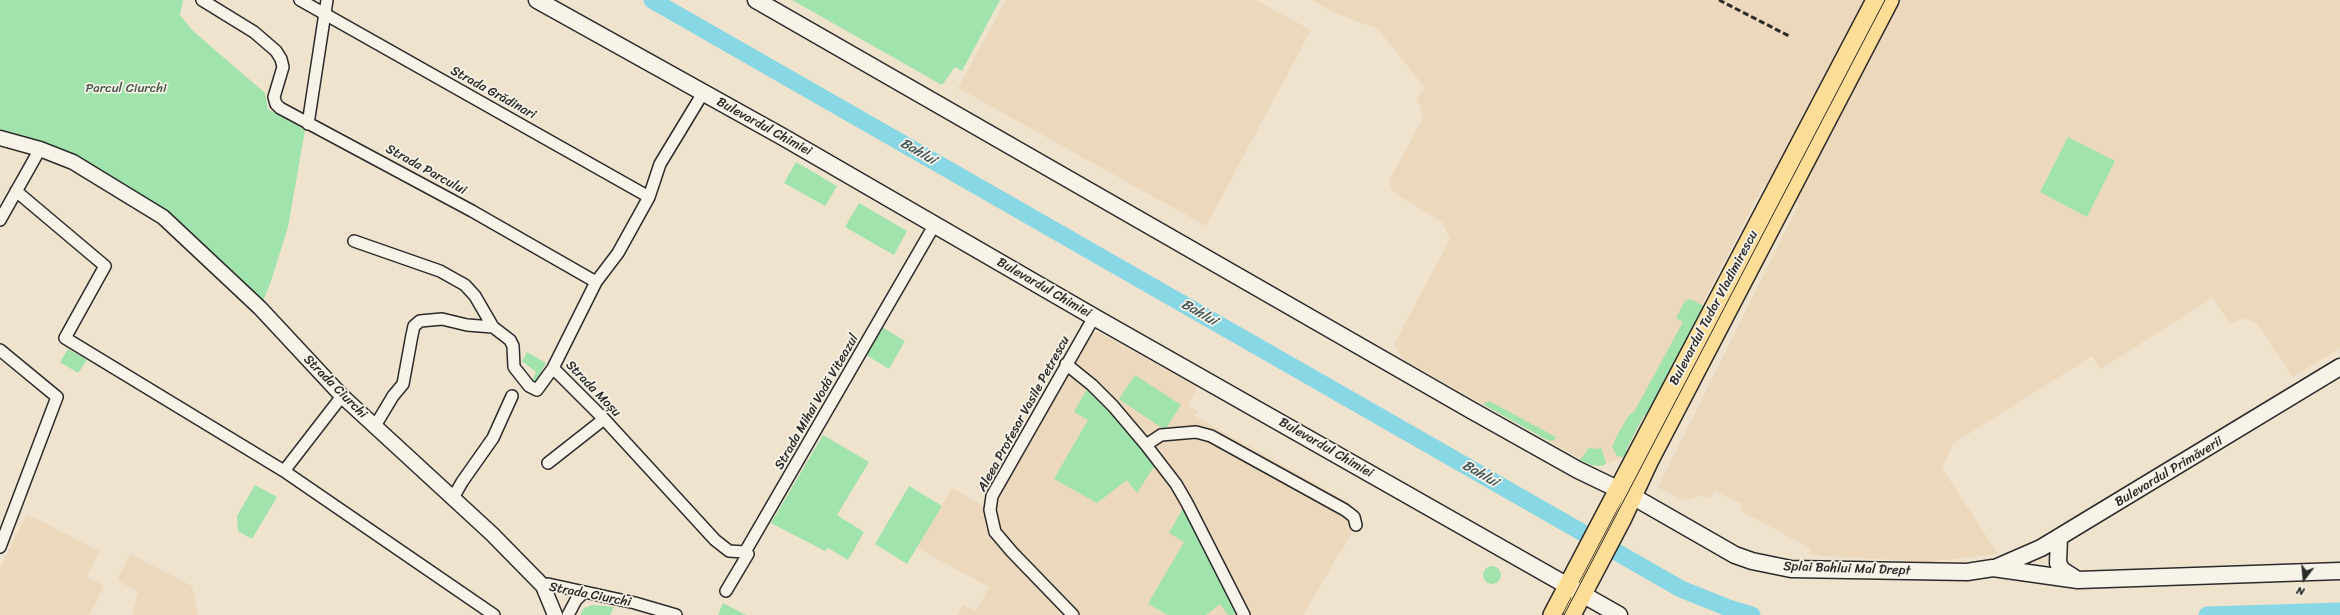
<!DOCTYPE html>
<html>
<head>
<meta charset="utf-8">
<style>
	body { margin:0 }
	#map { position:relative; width:2340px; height:615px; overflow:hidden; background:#f0e3ce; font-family:Sriracha,sans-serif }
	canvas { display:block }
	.north { position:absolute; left:2284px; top:559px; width:40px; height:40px; -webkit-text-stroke:3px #f7f3e8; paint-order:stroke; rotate:196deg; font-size:11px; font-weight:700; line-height:16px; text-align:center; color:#2b2b2b }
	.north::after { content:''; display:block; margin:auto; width:14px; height:18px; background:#2b2b2b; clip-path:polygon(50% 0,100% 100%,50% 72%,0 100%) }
</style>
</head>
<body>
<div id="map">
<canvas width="2340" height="615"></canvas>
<div class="north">N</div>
</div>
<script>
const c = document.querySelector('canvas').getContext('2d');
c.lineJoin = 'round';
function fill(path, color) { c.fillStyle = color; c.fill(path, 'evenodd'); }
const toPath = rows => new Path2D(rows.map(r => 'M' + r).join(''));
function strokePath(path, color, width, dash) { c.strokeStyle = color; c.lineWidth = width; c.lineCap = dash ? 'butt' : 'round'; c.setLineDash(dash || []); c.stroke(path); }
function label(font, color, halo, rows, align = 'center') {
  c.font = font + ' Sriracha,sans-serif'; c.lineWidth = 3.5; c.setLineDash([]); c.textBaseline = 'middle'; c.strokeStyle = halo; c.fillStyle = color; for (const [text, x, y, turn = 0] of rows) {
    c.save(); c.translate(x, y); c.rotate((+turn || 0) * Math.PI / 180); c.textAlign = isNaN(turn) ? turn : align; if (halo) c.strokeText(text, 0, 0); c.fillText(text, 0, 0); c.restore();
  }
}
const built = toPath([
	[1006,0,1256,0,1311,30,1206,226,958,88],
	[1311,0,2340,0,2340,348,2293,377,2257,323,2242,318,2231,325,2212,298,2101,369,2092,356,1954,443,1942,468,1998,554,1927,562,1809,555,1810,548,1739,510,1742,504,1715,491,1710,499,1701,495,1685,501,1658,487,1799,204,1764,185,1626,450,1629,452,1626,456,1602,466,1591,465,1404,360,1394,344,1450,239,1442,222,1393,192,1389,181,1423,118,1417,97,1425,88,1378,29,1340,15],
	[1098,332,1198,387,1188,406,1198,411,1195,416,1350,503,1345,510,1356,525,1303,615,958,615,963,605,976,611,989,587,917,548,952,488,990,510,1089,335],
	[27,514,99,551,87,577,104,586,89,615,0,615,0,568],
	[130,554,192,586,198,615,132,615,138,592,117,580]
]);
const green = toPath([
	[0,0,183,0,180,15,193,31,265,93,268,109,305,130,288,227,270,284,260,308,116,187,0,138],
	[792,0,1000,0,962,71,955,67,942,85],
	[2068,137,2115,161,2087,217,2040,192],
	[796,162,837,186,825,206,784,183],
	[859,203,907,231,894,255,845,227],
	[1690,299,1706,307,1648,418,1644,415,1626,450,1629,452,1626,456,1622,457,1617,456,1612,447,1617,436,1629,415,1634,412,1683,322,1676,318,1685,301],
	[882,327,905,341,889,369,866,355],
	[68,349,87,360,78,373,60,362],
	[527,352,546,363,535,383,532,381,536,372,522,361],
	[1135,375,1181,405,1165,430,1119,399],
	[1087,389,1113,415,1155,465,1137,493,1127,480,1097,503,1054,479,1088,420,1074,412],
	[1489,401,1556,437,1554,440,1549,441,1484,405,1484,403],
	[823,435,869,462,837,515,864,532,848,560,828,548,825,551,771,523],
	[1601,447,1606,463,1602,466,1591,465,1580,460,1589,448,1597,449],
	[255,485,277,497,252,539,238,531,237,516],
	[909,486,942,506,907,564,875,544],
	[1183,508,1236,613,1233,615,1228,615,1220,604,1206,615,1168,615,1148,604,1184,542,1169,533],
	'1483 575a9 9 0 1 1 18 0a9 9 0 1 1-18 0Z',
	[723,603,746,615,718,615],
	[593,605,614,607,610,615,580,615,584,608]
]);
const river = toPath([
	[652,0,1681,589,1726,607,1752,615],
	[2207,615,2340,611]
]);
const minor = toPath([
	[202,0,254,32,276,51,281,59,283,67,274,97,276,104,280,108,472,211,596,282],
	[300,0,649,197],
	[308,124,327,0],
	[16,191,105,266,65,338,284,471,494,615],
	[0,220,40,149],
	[354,241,440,271,465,285,475,296,493,327,510,340,513,346,514,367,529,386,537,390,553,368,596,282,618,253,649,197,660,164,703,93],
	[0,350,57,397,0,547],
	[1066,364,1092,385,1113,406,1146,445,1176,484,1187,503,1244,615],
	[553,368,604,419,715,540,729,551,745,552],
	[375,426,393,396,403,384,412,335,414,326,420,321,442,319,467,325,493,327],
	[1146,445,1161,435,1196,432,1211,436,1345,510,1354,517,1356,525],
	[548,463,604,419],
	[284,471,342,396],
	[453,498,462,482,493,438,512,396],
	[543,586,548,584,635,603,676,615],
	[726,591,748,554,745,552,935,224],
	[568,615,576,600,584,592],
	[1073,615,1012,552,995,532,990,510,992,496,1094,317]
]);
const tertiary = toPath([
	[0,138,40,149,73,162,163,217,260,308,342,396,492,534,543,586,555,615]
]);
const secondary = toPath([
	[537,0,783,137,1094,317,1619,615],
	[756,0,1471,410,1578,470,1632,496,1735,555,1752,561,1791,569,1967,572,1993,568,2078,580,2340,571],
	[2059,537,2058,563,2062,570,2076,579],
	[1995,568,2041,548,2340,367]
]);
const primary = toPath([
	[1552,615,1875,0],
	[1572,615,1623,518,1650,460,1890,0]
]);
const tram = toPath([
	[1564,615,1885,0]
]);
const rail = toPath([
	[1719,0,1789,36]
]);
const parkNames = [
	["Parcul Ciurchi",126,89]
];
const streetNames = [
	["Strada Grădinari",493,93,29],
	["Bulevardul Chimiei",764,127,29],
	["Strada Parcului",426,170,29],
	["Bulevardul Chimiei",1044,288,30],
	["Bulevardul Tudor Vladimirescu",1714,308,-62],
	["Strada Ciurchi",335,387,45],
	["Strada Moșu",593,389,46],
	["Strada Mihai Vodă Viteazul",817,402,-60],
	["Aleea Profesor Vasile Petrescu",1024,414,-61],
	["Bulevardul Chimiei",1326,448,30],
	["Bulevardul Primăverii",2169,472,-31],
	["Splai Bahlui Mal Drept",1847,569,2],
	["Strada Ciurchi",590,595,11]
];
const waterNames = [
	["Bahlui",918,152,30],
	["Bahlui",1199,313,30],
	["Bahlui",1480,474,30]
];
fill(built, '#ecd8bc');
fill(green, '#a1e3ad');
strokePath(river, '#88d7e5', 17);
strokePath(minor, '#2b2b2b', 14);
strokePath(tertiary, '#2b2b2b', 17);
strokePath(secondary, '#2b2b2b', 19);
strokePath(primary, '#2b2b2b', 20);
strokePath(minor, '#f7f3e8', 11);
strokePath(tertiary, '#f7f3e8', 14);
strokePath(secondary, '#f7f3e8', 16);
strokePath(primary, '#fedd96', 17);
strokePath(tram, '#2b2b2b', 1);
strokePath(rail, '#2b2b2b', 3, [6, 3]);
label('13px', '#48594c', '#f7f3e8', parkNames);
label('13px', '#2b2b2b', '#f7f3e8', streetNames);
label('italic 14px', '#42565a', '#f7f3e8', waterNames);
</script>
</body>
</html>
